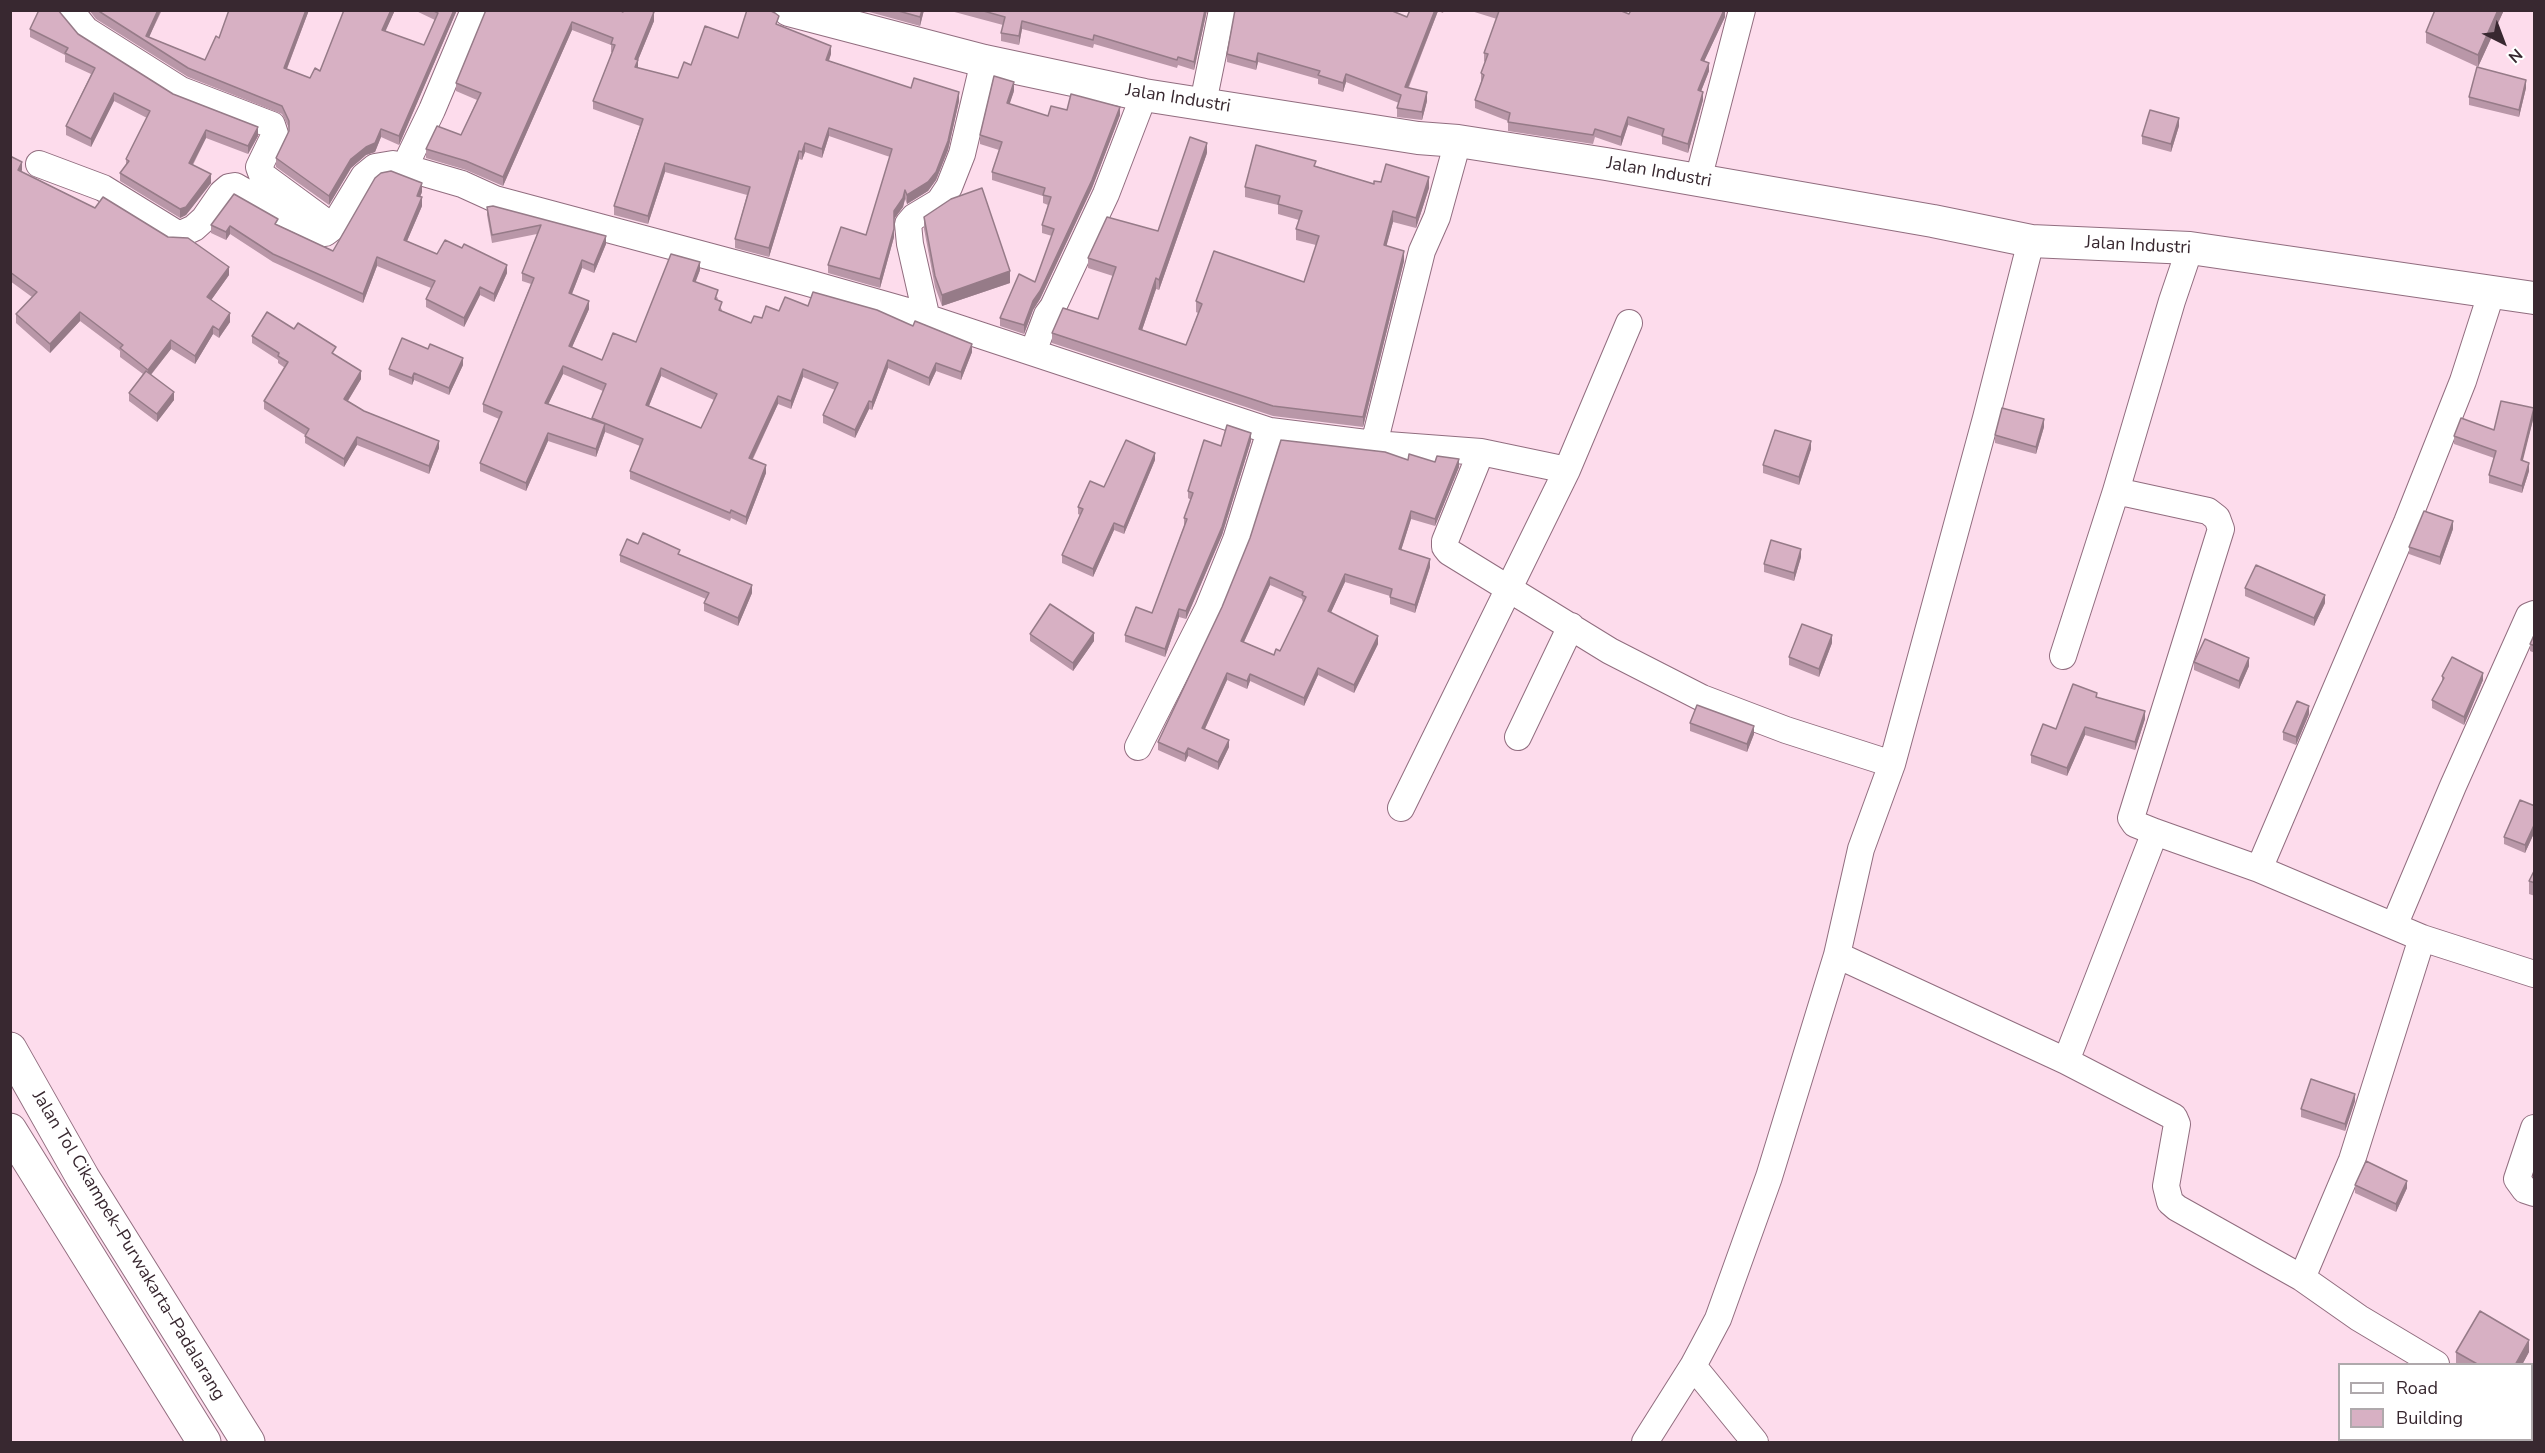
<!DOCTYPE html>
<html>
<head>
<meta charset="utf-8">
<style>
	body { margin:0 }
	#map { position:relative; width:2545px; height:1453px; overflow:hidden; background:#fddcec; font-family:"Nunito Sans",sans-serif }
	canvas { display:block }
	.frame { position:absolute; inset:0; border:12px solid #382830; pointer-events:none }
	.legend { position:absolute; left:2338px; top:1363px; width:195px; height:78px; box-sizing:border-box; background:#fff; border:2px solid #afa9ac; margin:0; padding:8px 10px; list-style:none; font-size:18px; color:#382830 }
	.legend li { display:flex; align-items:center; gap:12px; height:30px }
	.legend b { width:30px; border:2px solid #afa9ac }
	.north { position:absolute; left:2473px; top:12px; width:60px; height:60px; -webkit-text-stroke:4px #fff; paint-order:stroke; rotate:138deg; font-size:16px; font-weight:700; line-height:24px; text-align:center; color:#382830 }
	.north::after { content:''; display:block; margin:auto; width:21px; height:27px; background:#382830; clip-path:polygon(50% 0,100% 100%,50% 72%,0 100%) }
</style>
</head>
<body>
<div id="map">
<canvas width="2545" height="1453"></canvas>
<div class="frame"></div>
<ul class="legend">
<li><b style="height:8px;background:#fff"></b>Road</li>
<li><b style="height:16px;background:#d7b0c3"></b>Building</li>
</ul>
<div class="north">N</div>
</div>
<script>
const c = document.querySelector('canvas').getContext('2d');
c.lineJoin = 'round';
const toPath = rows => new Path2D(rows.map(r => 'M' + r).join(''));
function strokePath(path, color, width, dash) { c.strokeStyle = color; c.lineWidth = width; c.lineCap = dash ? 'butt' : 'round'; c.setLineDash(dash || []); c.stroke(path); }
function fill(path, color) { c.fillStyle = color; c.fill(path, 'evenodd'); }
function label(font, color, halo, rows, align = 'center') {
  c.font = font + ' "Nunito Sans",sans-serif'; c.lineWidth = 5; c.setLineDash([]); c.textBaseline = 'middle'; c.strokeStyle = halo; c.fillStyle = color; for (const [text, x, y, turn = 0] of rows) {
    c.save(); c.translate(x, y); c.rotate((+turn || 0) * Math.PI / 180); c.textAlign = isNaN(turn) ? turn : align; if (halo) c.strokeText(text, 0, 0); c.fillText(text, 0, 0); c.restore();
  }
}
const minor = toPath([
	[70,10,86,30,181,90,272,125,275,134,259,167,262,175,330,225],
	[1203,103,1222,10],
	[39,164,103,188,176,233,183,233,194,228,204,219,222,193,229,187,235,186,312,230,325,233,333,227,364,176,375,167,393,164,462,184,495,199,805,282,907,311,1270,431,1374,444,1481,452,1567,470],
	[405,166,432,110,474,10],
	[1698,180,1742,10],
	[2190,248,2172,301,2116,491,2208,511,2217,518,2221,529,2131,818,2135,824,2155,832,2259,869,2422,938,2534,974],
	[927,319,910,244,908,224,914,217,939,202,949,187,962,154,984,61],
	[1033,352,1047,315,1053,307,1106,194,1144,95],
	[1374,444,1422,251,1437,217,1458,141],
	[1481,452,1445,541,1445,547,1449,552,1610,651,1702,698,1786,730,1892,764],
	[2063,656,2116,491],
	[1518,737,1571,626],
	[1138,747,1208,609,1236,540,1270,431],
	[1401,808,1567,470,1629,323],
	[2259,869,2407,522,2463,381,2492,291],
	[2394,926,2453,786,2529,616,2534,614],
	[1837,955,2066,1061,2174,1117,2177,1124,2166,1186,2170,1202,2177,1208,2302,1278,2359,1318,2436,1364],
	[2066,1061,2155,832],
	[2534,1128,2517,1179,2525,1190,2534,1193],
	[2302,1278,2352,1160,2422,938],
	[1693,1366,1755,1442],
	[2532,1413,2534,1414],
	[1645,1442,1693,1366,1718,1319,1769,1177,1837,955,1861,849,1892,764,1986,418,2031,241]
]);
const major = toPath([
	[789,10,984,61,1144,95,1418,138,1458,141,1606,164,1933,221,2031,241,2190,248,2534,298]
]);
const highway = toPath([
	[10,1049,83,1178,248,1442],
	[10,1130,204,1442]
]);
const wall = toPath([
	[89,10,162,10,149,37,205,60,219,38,229,10,309,10,287,69,310,78,320,71,344,12,343,10,395,10,385,31,424,45,435,20,414,10,457,10,399,145,381,137,375,152,366,155,351,168,329,205,276,167,276,158,289,131,289,128,282,114,188,77,96,19],
	[486,10,654,21,638,60,638,68,678,78,691,65,738,38,779,25,831,54,829,61,911,88,959,101,948,150,936,180,928,191,907,204,905,199,903,207,894,219,894,237,880,288,828,273,828,265,866,235,890,157,829,136,822,158,805,152,802,160,799,159,769,257,735,248,735,239,747,195,665,172,648,224,614,215,614,206,640,126,593,109,593,101,612,52,611,52,611,45,572,30,503,186,466,170,426,158,426,149,461,135,477,100,456,91,456,83],
	[862,10,924,10,920,26],
	[947,10,1207,10,1194,70,1178,65,1177,68,1094,44,1093,48,1022,29,1019,45,1001,41,1001,33,1003,25],
	[1410,10,1444,10,1443,13,1438,11,1409,87,1427,101,1422,120,1397,117,1397,108,1399,103,1346,82,1343,92,1318,84,1318,79,1258,62,1256,70,1227,62,1227,54,1407,17],
	[1468,10,1619,10,1629,14,1725,10,1725,17,1704,61,1709,71,1701,91,1703,100,1688,153,1662,144,1662,136,1628,125,1621,146,1595,137,1593,144,1508,131,1508,121,1475,108,1475,100,1481,82,1481,73,1485,62,1484,61,1484,53,1497,19],
	[2504,10,2478,67,2426,43,2426,32],
	[30,29,78,34,173,94,258,136,248,154,206,138,193,165,211,183,186,215,180,218,120,181,120,173,126,164,126,159,147,118,114,101,91,147,66,135,66,126,91,74,65,62,65,55,30,37],
	[2526,88,2519,117,2469,105,2469,97],
	[1014,91,1009,104,1048,116,1067,110,1120,115,1092,188,1040,299,1033,310,1024,334,1000,326,1000,318,1035,282,1052,236,1042,233,1042,225,1048,205,1043,203,1043,196,992,180,992,172,999,150,980,144,980,135],
	[2179,126,2171,152,2142,144,2142,136],
	[1207,153,1159,290,1156,289,1142,330,1186,345,1198,313,1196,312,1196,301,1304,282,1316,245,1296,240,1296,229,1299,220,1278,214,1278,205,1245,197,1245,187,1316,166,1374,184,1381,182,1429,188,1416,228,1393,222,1386,246,1404,261,1363,427,1273,416,1052,343,1052,333,1098,319,1113,276,1088,268,1088,258,1158,231],
	[10,156,22,170,21,171,229,275,211,300,230,322,219,338,213,334,195,364,171,349,151,375,174,400,157,422,129,401,129,393,143,374,120,357,120,351,80,321,50,353,16,323,16,314,32,297,10,281],
	[422,192,420,197,422,206,407,241,437,254,507,273,494,302,480,295,464,327,426,307,426,299,431,288,377,266,363,303,273,262,230,234,226,240,211,233,211,225,278,225,333,251],
	[487,207,606,244,594,273,582,268,572,294,589,309,572,347,602,360,636,342,700,270,695,282,718,298,717,300,722,310,722,311,751,323,779,311,808,306,972,352,961,380,936,371,929,386,888,368,872,410,869,409,855,438,823,423,823,415,835,390,803,377,791,409,778,404,753,459,766,473,746,525,731,518,730,521,630,479,630,471,640,446,605,432,596,457,548,441,526,491,480,471,480,463,499,419,483,412,483,404,531,284,522,281,522,273,537,234,492,243,487,215],
	[563,374,603,391,592,419,548,404],
	[661,376,714,400,701,428,649,406],
	[924,217,1010,283,942,306,935,287,924,229],
	[252,336,335,355,361,379,348,401,364,411,439,448,429,474,357,445,344,467,305,443,305,435,264,409,264,401,285,368,278,363,278,360,252,343],
	[463,365,449,395,414,380,412,385,389,375,389,369],
	[2534,416,2522,461,2529,471,2522,493,2489,483,2489,475,2494,458,2454,444,2454,436,2494,430],
	[2044,427,2036,454,1995,443,1995,435],
	[1251,441,1222,535,1186,619,1179,617,1165,657,1125,642,1125,635,1152,613,1184,526,1184,518,1191,500,1188,498,1188,491,1221,446],
	[1811,449,1799,485,1763,473,1763,465],
	[1155,460,1124,534,1114,530,1093,577,1062,563,1062,555,1080,515,1078,514,1078,507,1104,487],
	[1408,460,1435,462,1459,467,1435,526,1411,519,1401,550,1430,567,1415,613,1390,604,1390,596,1345,582,1331,612,1378,644,1354,693,1318,675,1304,706,1250,681,1247,689,1227,680,1205,729,1229,747,1218,770,1188,756,1185,762,1158,750,1158,742,1222,607],
	[1270,585,1302,599,1303,603,1280,651,1274,655,1244,642],
	[2453,529,2440,565,2409,554,2409,547],
	[638,544,680,555,752,593,738,626,704,611,704,603,706,599,620,562,620,555],
	[1801,557,1794,581,1764,572,1764,564],
	[2245,588,2325,603,2314,626,2245,596],
	[2535,633,2535,653,2530,651,2530,644],
	[1030,634,1094,641,1073,671,1030,641],
	[1832,643,1819,677,1789,665,1789,657],
	[2194,662,2249,666,2239,689,2194,670],
	[2442,676,2483,680,2464,725,2432,708,2432,700,2442,683],
	[2097,697,2145,719,2135,750,2085,735,2067,776,2031,763,2031,755,2056,729],
	[2309,714,2296,745,2283,740,2283,732],
	[1690,723,1754,734,1747,752,1690,731],
	[2535,806,2535,831,2525,853,2504,844,2504,837],
	[2535,869,2535,896,2529,894,2529,881],
	[2355,1101,2345,1131,2301,1117,2301,1109],
	[2355,1185,2407,1188,2396,1212,2355,1193],
	[2456,1352,2529,1352,2522,1365,2459,1365,2456,1363]
]);
const shadedWall = toPath([
	[158,10,161,10,147,42,146,36],
	[306,10,309,10,284,76,284,68],
	[391,10,395,10,382,39,382,30],
	[454,10,457,10,399,145,399,136],
	[922,10,924,10,920,26,920,17],
	[1205,10,1207,10,1194,70,1194,62],
	[1435,10,1438,10,1438,11,1405,95,1405,87],
	[1724,10,1725,10,1725,17,1701,68,1701,60],
	[2498,10,2504,10,2478,67,2478,55],
	[654,12,654,21,638,60,638,68,635,76,635,59],
	[1022,21,1022,29,1019,45,1019,36],
	[572,22,572,30,503,186,503,177],
	[831,46,831,54,826,68,826,60],
	[1258,53,1258,62,1256,70,1256,62],
	[1709,63,1709,71,1698,99,1698,90],
	[1346,74,1346,82,1343,92,1343,83],
	[2526,80,2526,88,2519,117,2519,110],
	[1014,82,1014,91,1007,112,1007,103],
	[959,92,959,101,948,150,936,180,928,191,907,204,907,195],
	[1427,92,1427,101,1422,120,1422,112],
	[1703,92,1703,100,1688,153,1688,144],
	[114,93,114,101,91,147,91,139],
	[1120,107,1120,115,1092,188,1040,299,1033,310,1024,334,1024,325,1033,301],
	[1628,117,1628,125,1621,146,1621,137],
	[2179,118,2179,126,2171,152,2171,144],
	[258,127,258,136,248,154,248,146],
	[829,128,829,136,822,158,822,149],
	[381,129,381,137,375,152,366,155,351,168,329,205,329,196,351,159],
	[206,130,206,138,189,171,189,163],
	[805,143,805,152,802,160,802,152],
	[1207,143,1207,153,1159,290,1159,280],
	[799,151,799,159,769,257,769,248],
	[22,162,22,170,18,179,18,170],
	[665,163,665,172,648,224,648,216],
	[211,174,211,183,186,215,180,218,180,209],
	[1429,177,1429,188,1416,228,1416,218],
	[422,183,422,192,417,204,417,196],
	[905,190,905,199,903,207,894,219,894,211],
	[422,197,422,206,404,248,404,240],
	[1393,211,1393,222,1384,255,1384,245],
	[230,226,230,234,226,240,226,232],
	[894,229,894,237,880,288,880,279],
	[606,236,606,244,594,273,594,265],
	[1404,251,1404,261,1363,427,1363,417],
	[377,257,377,266,363,303,363,294],
	[582,260,582,268,569,301,569,293],
	[700,262,700,270,693,289,693,281],
	[507,265,507,273,494,302,494,294],
	[229,267,229,275,207,306,207,297],
	[1010,271,1010,283,942,306,942,295],
	[1156,278,1156,289,1139,339,1139,329],
	[480,287,480,295,464,327,464,318],
	[589,301,589,309,569,354,569,346],
	[80,312,80,321,50,353,50,344],
	[230,313,230,322,219,338,219,330],
	[213,326,213,334,195,364,195,356],
	[171,340,171,349,148,378,148,370],
	[972,344,972,352,961,380,961,372],
	[463,358,463,365,449,395,449,388],
	[888,360,888,368,872,410,872,402],
	[936,363,936,371,929,386,929,378],
	[563,366,563,374,545,411,545,403],
	[661,368,661,376,646,413,646,405],
	[803,369,803,377,791,409,791,401],
	[361,371,361,379,344,407,344,399],
	[414,373,414,380,412,385,412,378],
	[174,392,174,400,157,422,157,414],
	[778,396,778,404,749,466,749,458],
	[869,401,869,409,855,438,855,430],
	[2534,408,2534,416,2521,468,2521,460],
	[2044,419,2044,427,2036,454,2036,447],
	[605,424,605,432,596,457,596,449],
	[548,433,548,441,526,491,526,483],
	[1251,433,1251,441,1222,535,1186,619,1186,611],
	[357,437,357,445,344,467,344,459],
	[439,441,439,448,429,474,429,466],
	[1811,441,1811,449,1799,485,1799,477],
	[1155,453,1155,460,1124,534,1124,527],
	[1459,459,1459,467,1435,526,1435,519],
	[2529,463,2529,471,2522,493,2522,486],
	[766,465,766,473,746,525,746,517],
	[1411,511,1411,519,1399,557,1399,549],
	[2453,521,2453,529,2440,565,2440,557],
	[1114,523,1114,530,1093,577,1093,569],
	[1801,549,1801,557,1794,581,1794,573],
	[1430,559,1430,567,1415,613,1415,605],
	[1345,574,1345,582,1328,619,1328,611],
	[1270,577,1270,585,1241,648,1241,641],
	[752,585,752,593,738,626,738,618],
	[2325,595,2325,603,2314,626,2314,618],
	[1179,609,1179,617,1165,657,1165,649],
	[1094,633,1094,641,1073,671,1073,663],
	[1832,635,1832,643,1819,677,1819,669],
	[1378,636,1378,644,1354,693,1354,685],
	[2249,658,2249,666,2239,689,2239,681],
	[1318,668,1318,675,1304,706,1304,698],
	[1227,673,1227,680,1202,735,1202,728],
	[2483,673,2483,680,2464,725,2464,717],
	[1250,674,1250,681,1247,689,1247,681],
	[2309,706,2309,714,2296,745,2296,737],
	[2145,711,2145,719,2135,750,2135,742],
	[1754,726,1754,734,1747,752,1747,744],
	[2085,727,2085,735,2067,776,2067,768],
	[1229,740,1229,747,1218,770,1218,762],
	[1188,748,1188,756,1185,762,1185,754],
	[2535,823,2535,831,2525,853,2525,845],
	[2355,1094,2355,1101,2345,1131,2345,1124],
	[2407,1181,2407,1188,2396,1212,2396,1204],
	[2529,1340,2529,1352,2522,1365,2515,1365]
]);
const building = toPath([
	[39,10,58,10,78,34,173,94,258,127,248,146,206,130,189,163,211,174,186,207,180,209,120,173,129,161,126,159,150,111,114,93,91,139,66,126,95,68,65,53,68,48,30,29,39,10],
	[97,10,158,10,146,36,205,60,216,36,219,38,229,10,306,10,284,68,310,78,315,68,320,71,344,10,391,10,382,30,424,45,438,13,432,10,454,10,399,136,381,129,375,143,366,147,351,159,329,196,276,158,289,131,289,121,282,106,188,68,97,10],
	[486,10,619,10,623,12,624,10,649,10,654,12,635,59,638,60,635,67,678,78,684,62,691,65,705,26,738,38,747,10,769,10,775,13,779,16,776,24,831,46,826,60,911,88,914,78,959,92,948,141,936,172,928,182,907,195,905,190,903,198,894,211,894,229,880,279,828,265,841,227,866,235,892,149,829,128,822,149,805,143,802,152,799,151,769,248,735,239,750,187,665,163,648,216,614,206,643,119,593,101,615,45,611,44,613,38,572,22,503,177,466,161,426,149,437,126,461,135,481,93,456,83,486,10],
	[895,10,922,10,920,17,895,10],
	[980,10,1205,10,1194,62,1178,57,1177,60,1094,35,1093,40,1022,21,1019,36,1001,33,1005,17,980,10],
	[1235,10,1390,10,1407,17,1410,10,1435,10,1405,87,1427,92,1422,112,1397,108,1401,95,1346,74,1343,83,1318,75,1320,71,1258,53,1256,62,1227,54,1235,10],
	[1497,10,1619,10,1629,14,1631,10,1724,10,1701,60,1709,63,1698,90,1703,92,1688,144,1662,136,1664,129,1628,117,1621,137,1595,129,1593,135,1508,122,1510,113,1475,100,1484,75,1481,73,1488,54,1484,53,1499,11,1497,10],
	[2435,10,2498,10,2478,55,2426,32,2435,10],
	[2477,67,2526,80,2519,110,2469,97,2477,67],
	[994,76,1014,82,1007,103,1048,116,1051,106,1067,110,1071,94,1120,107,1092,180,1040,291,1033,301,1024,325,1000,318,1019,274,1035,282,1054,229,1042,225,1051,197,1043,195,1045,188,992,172,1002,142,980,135,994,76],
	[2150,110,2179,118,2171,144,2142,136,2150,110],
	[1190,137,1207,143,1159,280,1156,278,1139,329,1186,345,1202,304,1196,301,1214,251,1304,282,1319,236,1296,229,1302,211,1278,204,1280,196,1245,187,1256,145,1316,161,1314,166,1374,184,1374,181,1381,182,1386,164,1429,177,1416,218,1393,211,1384,245,1404,251,1363,417,1273,406,1052,333,1063,308,1098,319,1116,267,1088,258,1107,217,1158,231,1190,137],
	[10,156,22,162,18,170,95,208,103,197,168,237,188,238,229,267,207,297,230,313,219,330,213,326,195,356,171,340,148,370,120,348,123,345,80,312,50,344,16,314,37,292,10,272,10,156],
	[391,171,422,183,417,196,422,197,404,240,437,254,445,240,462,248,464,244,507,265,494,294,480,287,464,318,426,299,435,281,377,257,363,294,273,254,230,226,226,232,211,225,234,194,278,219,275,224,333,251,375,178,381,173,391,171],
	[982,188,1010,271,942,295,935,276,924,217,951,199,982,188],
	[493,206,606,236,594,265,582,260,569,293,589,301,569,346,602,360,613,333,636,342,671,254,700,262,693,281,718,290,715,299,722,302,719,310,751,323,754,316,762,318,766,306,779,311,785,297,808,306,813,292,877,310,913,326,915,321,972,344,961,372,936,363,929,378,888,360,872,402,869,401,855,430,823,415,838,383,803,369,791,401,778,396,749,458,766,465,746,517,731,510,730,513,630,471,643,439,592,418,606,384,563,366,545,403,605,424,596,449,548,433,526,483,480,463,502,412,483,404,534,278,522,273,541,225,492,235,487,207,493,206],
	[661,368,717,394,701,428,646,405,661,368],
	[267,312,294,329,298,323,336,347,332,353,361,371,344,399,364,411,439,441,429,466,357,437,344,459,305,436,309,429,264,401,288,362,278,356,279,353,252,336,267,312],
	[402,338,428,349,430,344,463,358,449,388,414,373,412,378,389,369,402,338],
	[146,371,174,392,157,414,129,393,146,371],
	[2501,401,2534,408,2521,460,2529,463,2522,486,2489,475,2496,451,2454,436,2461,418,2494,430,2501,401],
	[2002,408,2044,419,2036,447,1995,435,2002,408],
	[1227,425,1251,433,1222,527,1186,611,1179,609,1165,649,1125,635,1136,607,1152,613,1187,519,1184,518,1193,493,1188,491,1204,440,1221,446,1227,425],
	[1775,430,1811,441,1799,477,1763,465,1775,430],
	[1126,440,1155,453,1124,527,1114,523,1093,569,1062,555,1083,509,1078,507,1090,481,1104,487,1126,440],
	[1281,440,1385,452,1408,460,1409,454,1435,462,1437,456,1459,459,1435,519,1411,511,1399,549,1430,559,1415,605,1390,597,1392,589,1345,574,1328,611,1378,636,1354,685,1318,668,1304,698,1250,674,1247,681,1227,673,1202,728,1229,740,1218,762,1188,748,1185,754,1158,742,1222,607,1250,538,1281,440],
	[1270,577,1303,592,1302,595,1306,597,1280,651,1276,649,1274,655,1241,641,1270,577],
	[2424,511,2453,521,2440,557,2409,547,2424,511],
	[643,533,680,550,678,554,752,585,738,618,704,603,709,593,620,555,627,539,638,544,643,533],
	[1771,540,1801,549,1794,573,1764,564,1771,540],
	[2256,565,2325,595,2314,618,2245,588,2256,565],
	[1050,604,1094,633,1073,663,1030,634,1050,604],
	[1802,624,1832,635,1819,669,1789,657,1802,624],
	[2535,633,2535,646,2530,644,2535,633],
	[2205,639,2249,658,2239,681,2194,662,2205,639],
	[2452,657,2483,673,2464,717,2432,700,2444,678,2442,676,2452,657],
	[2073,684,2097,693,2096,697,2145,711,2135,742,2085,727,2067,768,2031,755,2043,724,2056,729,2073,684],
	[2297,701,2309,706,2296,737,2283,732,2297,701],
	[1697,705,1754,726,1747,744,1690,723,1697,705],
	[2520,800,2535,806,2535,823,2525,845,2504,837,2520,800],
	[2535,869,2535,883,2529,881,2535,869],
	[2311,1079,2355,1094,2345,1124,2301,1109,2311,1079],
	[2366,1161,2407,1181,2396,1204,2355,1185,2366,1161],
	[2480,1311,2529,1340,2515,1365,2479,1365,2456,1352,2480,1311]
]);
const streetNames = [
	["Jalan Industri",1178,99,9],
	["Jalan Industri",1659,173,10],
	["Jalan Industri",2138,246,3],
	["Jalan Tol Cikampek–Purwakarta–Padalarang",128,1246,59]
];
strokePath(minor, '#916d7f', 28);
strokePath(major, '#916d7f', 34);
strokePath(highway, '#916d7f', 35);
strokePath(minor, '#fff', 26);
strokePath(major, '#fff', 32);
strokePath(highway, '#fff', 33);
fill(wall, '#b997a8');
fill(shadedWall, '#967b88');
fill(building, '#d7b0c3');
strokePath(building, '#967b88', 1.5);
label('18px', '#382830', '#fff', streetNames);
</script>
</body>
</html>
